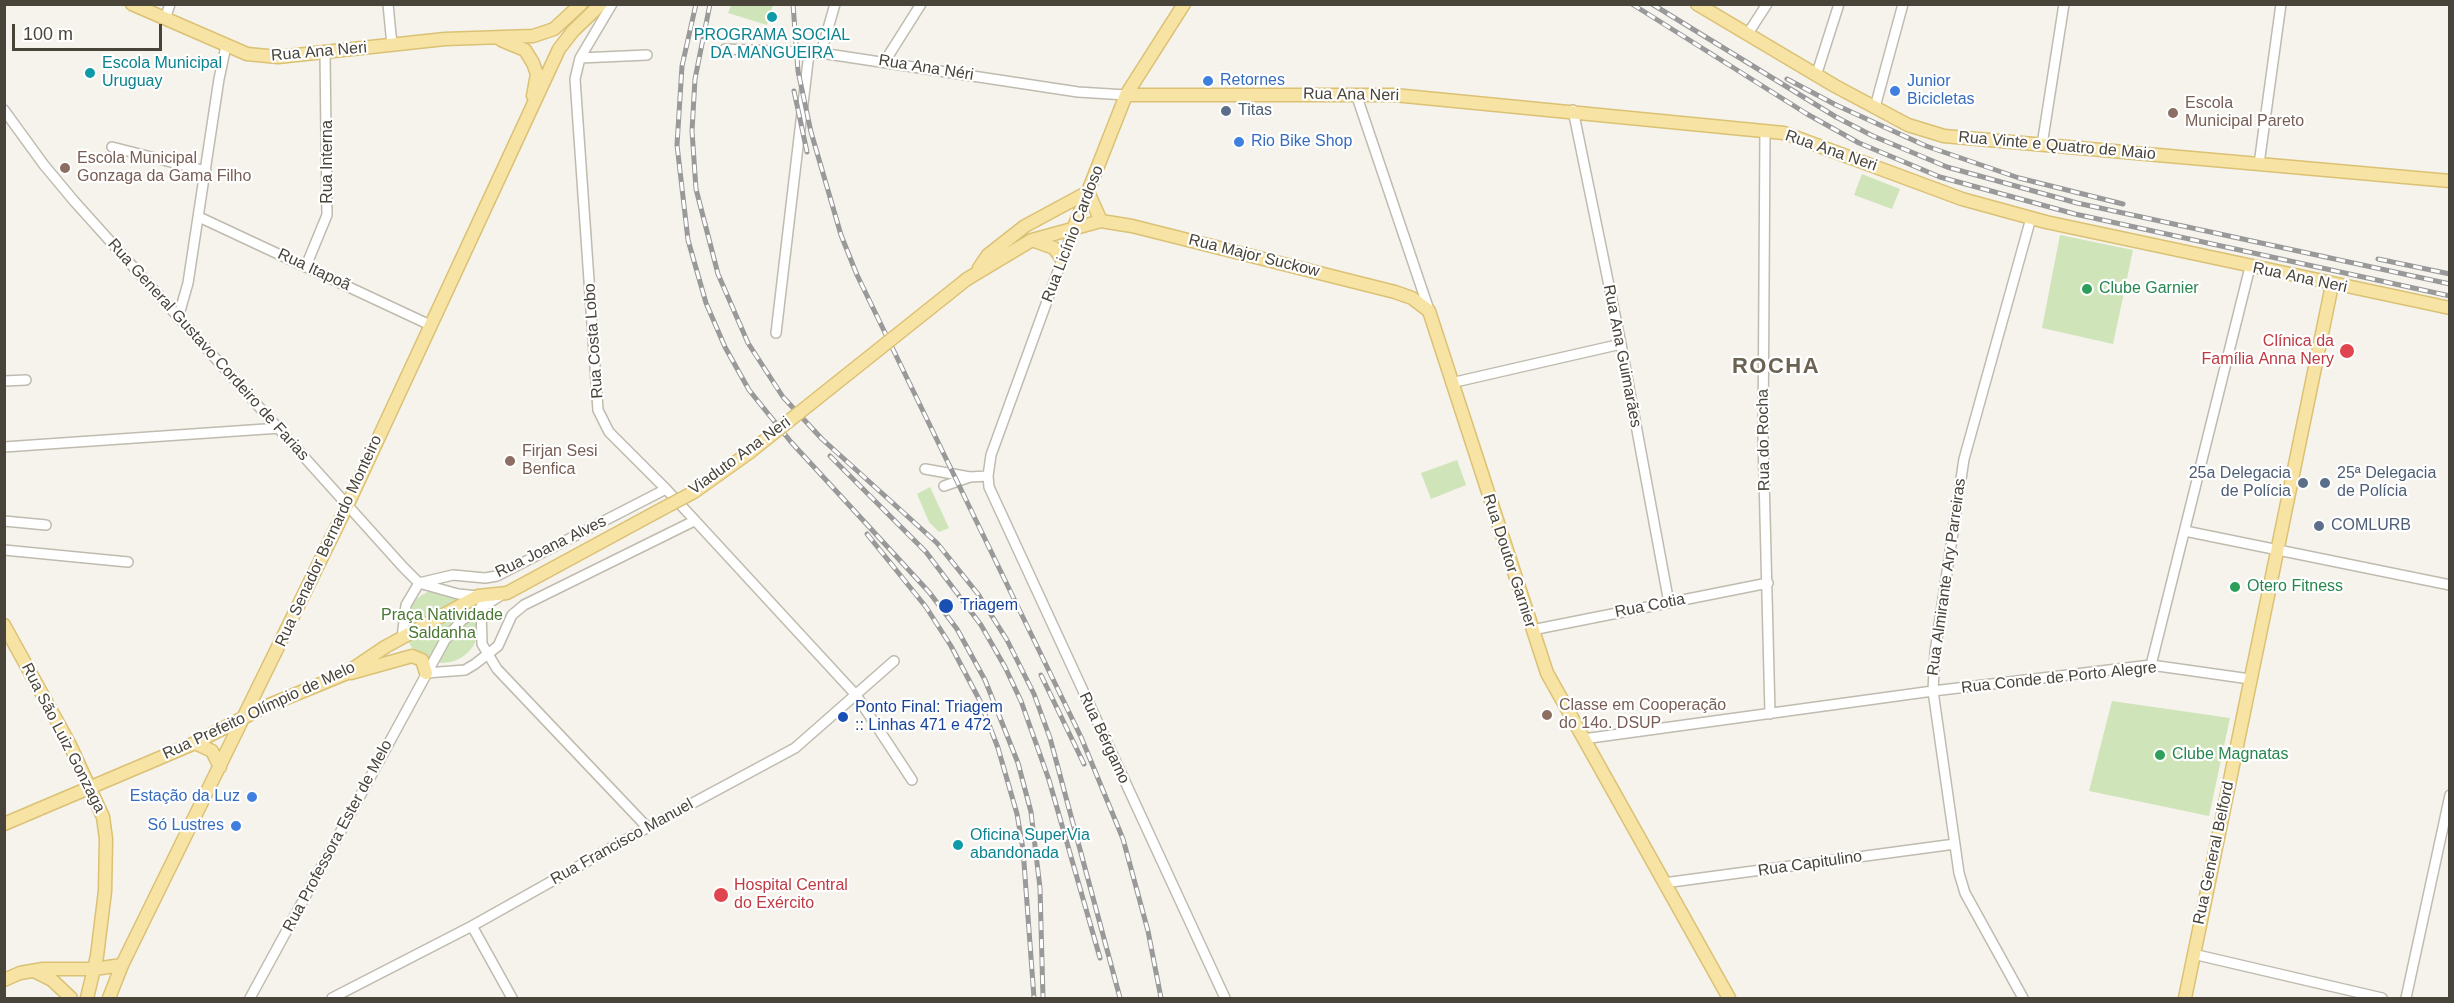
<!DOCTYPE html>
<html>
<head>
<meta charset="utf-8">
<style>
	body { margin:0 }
	#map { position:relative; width:2454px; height:1003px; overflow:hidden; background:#f5f3ec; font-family:Helvetica,sans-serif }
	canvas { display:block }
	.frame { position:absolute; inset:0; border:6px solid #49443a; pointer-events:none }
	.scale { position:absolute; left:12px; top:24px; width:150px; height:27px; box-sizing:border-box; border:3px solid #49443a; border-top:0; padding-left:8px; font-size:18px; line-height:21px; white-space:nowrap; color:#49443a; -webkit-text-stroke:4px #fff; paint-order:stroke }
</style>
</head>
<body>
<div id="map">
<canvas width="2454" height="1003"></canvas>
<div class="frame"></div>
<div class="scale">100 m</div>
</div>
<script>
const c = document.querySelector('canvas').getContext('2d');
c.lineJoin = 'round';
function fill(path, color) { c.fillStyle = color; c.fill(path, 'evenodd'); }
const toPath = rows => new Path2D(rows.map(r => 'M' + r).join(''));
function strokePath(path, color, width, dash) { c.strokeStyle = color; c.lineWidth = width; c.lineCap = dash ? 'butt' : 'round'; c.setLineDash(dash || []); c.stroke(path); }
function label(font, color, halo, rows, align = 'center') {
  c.font = font + ' Helvetica,sans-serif'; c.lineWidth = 4.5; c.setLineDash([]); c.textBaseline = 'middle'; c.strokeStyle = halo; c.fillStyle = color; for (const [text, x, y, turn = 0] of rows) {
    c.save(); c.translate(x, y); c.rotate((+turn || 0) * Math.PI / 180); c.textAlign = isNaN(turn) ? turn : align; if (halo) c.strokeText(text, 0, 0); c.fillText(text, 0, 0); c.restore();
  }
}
const green = toPath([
	[731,5,731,4,773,5,767,25,728,13],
	[1862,174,1900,189,1892,209,1854,195],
	[2060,235,2133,250,2113,344,2042,328],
	[1457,460,1466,485,1431,499,1421,473],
	[930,487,949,528,939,532,929,522,917,494],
	'405 626a37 37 0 1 1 74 0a37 37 0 1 1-74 0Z',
	[2112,701,2230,718,2209,816,2089,791]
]);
const minor = toPath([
	[388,4,392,45],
	[612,4,580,58,575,79,598,410,609,432,666,489,856,695,912,780],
	[165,19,170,4],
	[1747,35,1767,4],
	[725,49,821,53,1078,92,1126,95],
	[821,53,835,4],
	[580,58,647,55],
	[885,61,921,4],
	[1816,76,1839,4],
	[1356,94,1429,310],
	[1875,107,1903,4],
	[4,110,44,165,74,201,403,567,419,583,458,594,478,596],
	[1573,110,1621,344,1669,603],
	[1765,131,1763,437,1770,714],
	[2042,145,2064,4],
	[112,147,206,171],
	[2259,164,2281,4],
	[199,217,430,325],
	[1074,227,991,455,988,476,989,487,1225,998],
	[306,266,327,215,325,53],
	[178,318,188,283,219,79,226,46],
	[776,333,809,53],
	[4,381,26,380],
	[1451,383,1621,344],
	[4,447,280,428],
	[925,469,970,477],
	[944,486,970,477,988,476],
	[4,521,46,525],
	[2185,531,2450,585],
	[4,550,128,562],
	[481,606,482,644,497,669,647,827],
	[1532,630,1768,583],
	[402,638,406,605,419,583,453,575,485,578,497,576,666,489],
	[2151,665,2250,267],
	[426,673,465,670,475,664,498,646,512,615,524,605,694,521],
	[1583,739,1933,691,2151,665,2250,679],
	[1664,883,1955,844],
	[472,926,512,998],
	[2193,954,2382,998],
	[250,998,445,640,462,620,500,596],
	[332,998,472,926,652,825,795,748,894,661],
	[2023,998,1965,893,1959,873,1933,691,1935,652,1964,459,2031,218],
	[2406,998,2450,795]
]);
const major = toPath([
	[132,4,247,54,278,57,445,39,533,36,554,29,581,4],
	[1697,4,1835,86,1908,125,1944,136,2450,181],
	[501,40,525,50,533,63,537,74,533,96],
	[1126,95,1394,95,1784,133,1962,199,2046,222,2450,308],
	[1088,192,1101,221],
	[1074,227,1126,95,1184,4],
	[1032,240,1054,248,1062,259],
	[979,268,988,255,1025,226,1088,192],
	[967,279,1032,240,1101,221,1132,226,1395,292,1412,298,1429,311,1547,673,1729,998],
	[4,625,69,743,103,817,106,839,105,891,97,956,87,998],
	[351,673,412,656,422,660,426,673],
	[195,743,212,751,220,767],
	[4,824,195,743,262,708,345,674,385,647,478,596,507,593,662,509],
	[34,971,52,980,71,998],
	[4,980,20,973,43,969,94,969,122,965],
	[109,998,122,965,347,506,559,49,573,31,601,4],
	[2185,998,2332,285]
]);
const rail = toPath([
	[696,4,682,66,677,145,688,240,706,303,725,347,749,390,791,442,929,592,957,629,985,680,1018,763,1031,812,1040,888,1043,998],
	[710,4,695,79,692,131,696,189,718,274,748,343,783,397,822,439,937,543,978,594,1007,640,1034,694,1050,738,1120,998],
	[793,4,798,71,811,132,841,235,857,275,1081,737,1123,839,1148,931,1161,998],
	[1632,4,1807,114,1859,143,1940,177,2075,214,2450,296],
	[1652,4,1836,117,1873,136,1947,167,2077,203,2450,284],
	[1787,79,1836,105,1926,146,2019,178,2123,204],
	[794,91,807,152],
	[2378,259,2450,274],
	[830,456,926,552,981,625,1005,667,1021,701,1049,780,1100,958],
	[867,534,926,607,951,646,980,701,998,748,1017,814,1023,849,1034,998],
	[1041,675,1084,764]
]);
const majorBridge = toPath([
	[662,509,694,492,750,452,967,279]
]);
const markers = [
	[772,17,6,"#0f9aa8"],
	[90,73,6,"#0f9aa8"],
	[1208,81,6,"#3f7fe0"],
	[1895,91,6,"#3f7fe0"],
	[1226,111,6,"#5c6f8a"],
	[2173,113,6,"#8d6e63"],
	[1239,142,6,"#3f7fe0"],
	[65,168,6,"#8d6e63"],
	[2087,289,6,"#2e9e5b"],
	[2347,351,8,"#e0444e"],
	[510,461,6,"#8d6e63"],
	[2303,483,6,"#5c6f8a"],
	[2325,483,6,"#5c6f8a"],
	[2319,526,6,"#5c6f8a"],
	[2235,587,6,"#2e9e5b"],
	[946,606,8,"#1a4fb4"],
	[1547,715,6,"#8d6e63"],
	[843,717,6,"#1a4fb4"],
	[2160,755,6,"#2e9e5b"],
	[252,797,6,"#3f7fe0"],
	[236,826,6,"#3f7fe0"],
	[958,845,6,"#0f9aa8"],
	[721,895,8,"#e0444e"]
];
const cultureNames = [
	["PROGRAMA SOCIAL",772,36,"center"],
	["DA MANGUEIRA",772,54,"center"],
	["Escola Municipal",102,64],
	["Uruguay",102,82],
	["Oficina SuperVia",970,836],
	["abandonada",970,854]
];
const streetNames = [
	["Rua Ana Neri",319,52,-5],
	["Rua Ana Néri",926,68,9],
	["Rua Ana Neri",1351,95,1],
	["Rua Vinte e Quatro de Maio",2057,146,5],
	["Rua Ana Neri",1831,151,19],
	["Rua Interna",328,162,-90],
	["Rua Licínio Cardoso",1073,234,-69],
	["Rua Major Suckow",1254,256,14],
	["Rua Itapoã",314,270,25],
	["Rua Ana Neri",2300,278,12],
	["Rua Costa Lobo",594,341,-94],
	["Rua General Gustavo Cordeiro de Farias",208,350,48],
	["Rua Ana Guimarães",1622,356,79],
	["Rua do Rocha",1764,440,-91],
	["Viaduto Ana Neri",740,456,-36],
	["Rua Senador Bernardo Monteiro",329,541,-65],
	["Rua Joana Alves",551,547,-26],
	["Rua Doutor Garnier",1509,561,72],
	["Rua Almirante Ary Parreiras",1947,577,-82],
	["Rua Cotia",1650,606,-11],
	["Rua Conde de Porto Alegre",2059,678,-6],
	["Rua Prefeito Olímpio de Melo",259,711,-25],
	["Rua São Luiz Gonzaga",63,738,63],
	["Rua Bérgamo",1104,738,65],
	["Rua Professora Ester de Melo",338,836,-62],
	["Rua Francisco Manuel",622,842,-29],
	["Rua General Belford",2214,853,-78],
	["Rua Capitulino",1810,864,-8]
];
const shopNames = [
	["Retornes",1220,81],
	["Junior",1907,82],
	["Bicicletas",1907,100],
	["Rio Bike Shop",1251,142],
	["Estação da Luz",240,797,"right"],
	["Só Lustres",224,826,"right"]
];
const educationNames = [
	["Escola",2185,104],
	["Municipal Pareto",2185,122],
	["Escola Municipal",77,159],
	["Gonzaga da Gama Filho",77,177],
	["Firjan Sesi",522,452],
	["Benfica",522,470],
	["Classe em Cooperação",1559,706],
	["do 14o. DSUP",1559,724]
];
const serviceNames = [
	["Titas",1238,111],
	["25a Delegacia",2291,474,"right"],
	["de Polícia",2291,492,"right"],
	["25ª Delegacia",2337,474],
	["de Polícia",2337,492],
	["COMLURB",2331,526]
];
const leisureNames = [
	["Clube Garnier",2099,289],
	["Otero Fitness",2247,587],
	["Clube Magnatas",2172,755]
];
const healthNames = [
	["Clínica da",2334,342],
	["Família Anna Nery",2334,360],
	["Hospital Central",734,886,"left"],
	["do Exército",734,904,"left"]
];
const transitNames = [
	["Triagem",960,606],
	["Ponto Final: Triagem",855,708],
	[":: Linhas 471 e 472",855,726]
];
const parkNames = [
	["Praça Natividade",442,616],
	["Saldanha",442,634]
];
const districtNames = [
	["ROCHA",1776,367]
];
fill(green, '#cfe5b9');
strokePath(minor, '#c0bbaf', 12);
strokePath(major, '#dbc174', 15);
strokePath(minor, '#fff', 9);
strokePath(major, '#f7e3a3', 12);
strokePath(rail, '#999', 5);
strokePath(rail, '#fff', 3, [9]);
strokePath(majorBridge, '#dbc174', 15, []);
strokePath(majorBridge, '#f7e3a3', 12);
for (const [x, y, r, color] of markers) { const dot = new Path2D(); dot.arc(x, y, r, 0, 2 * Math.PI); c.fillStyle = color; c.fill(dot); strokePath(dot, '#fff', 2); }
label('16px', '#0d838f', '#fff', cultureNames, 'left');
label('16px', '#49443a', '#fff', streetNames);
label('16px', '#366cbe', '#fff', shopNames, 'left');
label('16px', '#785e54', '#fff', educationNames, 'left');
label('16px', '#4e5e75', '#fff', serviceNames, 'left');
label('16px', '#27864d', '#fff', leisureNames, 'left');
label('16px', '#be3a42', '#fff', healthNames, 'right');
label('16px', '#164399', '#fff', transitNames, 'left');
label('16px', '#487731', '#fff', parkNames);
c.letterSpacing = '1.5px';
label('bold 22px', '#6b6252', '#fff', districtNames);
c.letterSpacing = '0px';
</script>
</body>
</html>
